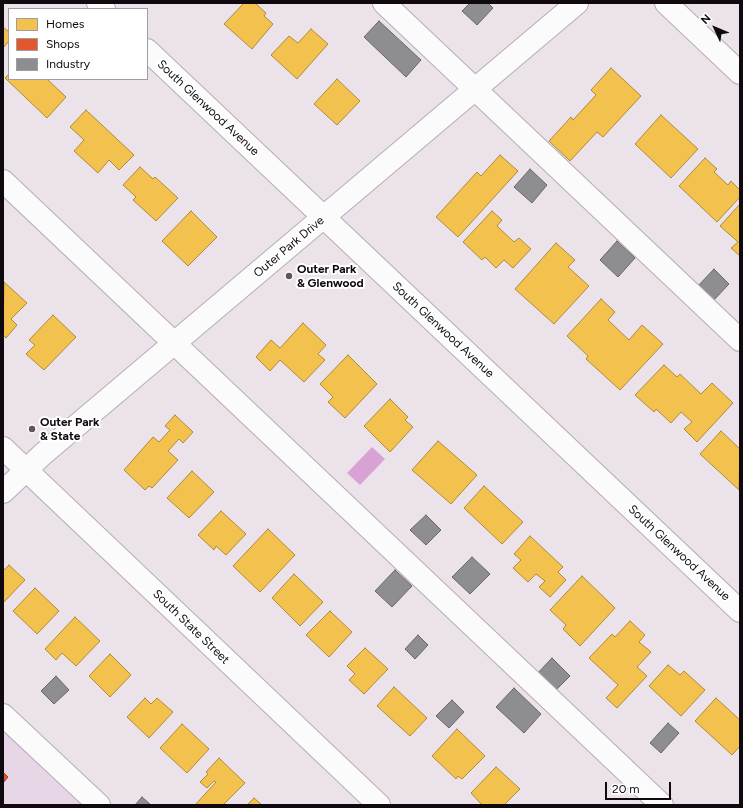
<!DOCTYPE html>
<html>
<head>
<meta charset="utf-8">
<style>
	body { margin:0 }
	#map { position:relative; width:743px; height:808px; overflow:hidden; background:#ece2ea; font-family:Figtree,sans-serif }
	canvas { display:block }
	.frame { position:absolute; inset:0; border:4px solid #100a10; pointer-events:none }
	.legend { position:absolute; left:8px; top:8px; width:140px; height:72px; box-sizing:border-box; background:#fff; border:1px solid #9f9d9f; margin:0; padding:5px 7px; list-style:none; font-size:12px; color:#100a10 }
	.legend li { display:flex; align-items:center; gap:8px; height:20px }
	.legend b { width:20px; border:1px solid #9f9d9f }
	.north { position:absolute; left:695px; top:8px; width:40px; height:40px; -webkit-text-stroke:3px #fff; paint-order:stroke; rotate:314deg; font-size:11px; font-weight:700; line-height:16px; text-align:center; color:#100a10 }
	.north::after { content:''; display:block; margin:auto; width:14px; height:18px; background:#100a10; clip-path:polygon(50% 0,100% 100%,50% 72%,0 100%) }
	.scale { position:absolute; left:605px; top:782px; width:66px; height:18px; box-sizing:border-box; border:2px solid #100a10; border-top:0; padding-left:5px; font-size:12px; line-height:14px; white-space:nowrap; color:#100a10; -webkit-text-stroke:3px #fff; paint-order:stroke }
</style>
</head>
<body>
<div id="map">
<canvas width="743" height="808"></canvas>
<div class="frame"></div>
<ul class="legend">
<li><b style="height:11px;background:#f2c14e"></b>Homes</li>
<li><b style="height:11px;background:#e4572e"></b>Shops</li>
<li><b style="height:11px;background:#8d8d92"></b>Industry</li>
</ul>
<div class="north">N</div>
<div class="scale">20 m</div>
</div>
<script>
const c = document.querySelector('canvas').getContext('2d');
c.lineJoin = 'round';
function fill(path, color) { c.fillStyle = color; c.fill(path, 'evenodd'); }
const toPath = rows => new Path2D(rows.map(r => 'M' + r).join(''));
function strokePath(path, color, width, dash) { c.strokeStyle = color; c.lineWidth = width; c.lineCap = dash ? 'butt' : 'round'; c.setLineDash(dash || []); c.stroke(path); }
function label(font, color, halo, rows, align = 'center') {
  c.font = font + ' Figtree,sans-serif'; c.lineWidth = 4; c.setLineDash([]); c.textBaseline = 'middle'; c.strokeStyle = halo; c.fillStyle = color; for (const [text, x, y, turn = 0] of rows) {
    c.save(); c.translate(x, y); c.rotate((+turn || 0) * Math.PI / 180); c.textAlign = isNaN(turn) ? turn : align; if (halo) c.strokeText(text, 0, 0); c.fillText(text, 0, 0); c.restore();
  }
}
const built = toPath([
	[3,722,90,805,3,805]
]);
const water = toPath([
	[372,447,385,459,360,485,347,473]
]);
const homes = toPath([
	[244,3,255,3,266,13,264,16,273,24,252,49,224,24,244,3],
	[3,27,9,32,9,41,3,48,3,27],
	[311,29,328,44,297,79,271,55,289,36,298,43,311,29],
	[611,68,641,96,603,137,597,132,570,161,549,141,571,117,573,120,596,95,591,90,611,68],
	[9,74,9,79,47,79,66,97,47,118,5,78,9,74],
	[337,79,360,101,337,125,314,104,337,79],
	[86,110,134,155,119,170,109,160,98,173,74,151,84,140,70,127,86,110],
	[661,115,698,149,671,178,635,144,661,115],
	[500,155,518,171,458,237,436,217,477,172,481,176,500,155],
	[705,158,717,169,714,172,728,185,731,181,740,190,740,197,717,222,679,186,705,158],
	[140,167,153,179,155,177,178,198,156,221,133,200,136,197,123,185,140,167],
	[740,204,740,256,731,248,738,242,720,226,740,204],
	[191,211,217,237,188,266,162,241,191,211],
	[492,211,502,220,497,226,514,242,519,238,531,249,513,268,504,260,496,268,485,257,482,260,463,242,492,211],
	[556,243,575,260,568,267,589,286,554,324,515,289,556,243],
	[4,282,27,303,11,319,17,325,6,338,3,335,4,282],
	[601,299,615,312,608,320,629,340,642,325,663,344,620,390,586,359,588,356,567,336,601,299],
	[53,315,76,337,44,370,26,354,35,345,29,340,53,315],
	[303,323,326,345,318,354,325,360,304,382,280,360,270,371,256,357,271,340,280,348,303,323],
	[348,355,377,384,345,418,328,402,333,397,320,384,348,355],
	[664,365,677,377,680,374,701,394,712,383,733,403,697,442,684,429,692,422,681,412,671,423,656,409,654,412,635,395,664,365],
	[390,399,408,417,405,420,413,427,390,452,364,426,390,399],
	[175,415,193,432,183,443,179,439,168,451,178,460,152,488,149,486,145,490,124,470,153,437,159,442,170,430,165,426,175,415],
	[721,431,740,449,739,490,700,454,721,431],
	[438,441,477,475,451,504,412,470,438,441],
	[192,471,214,492,189,518,167,498,192,471],
	[484,486,523,522,502,544,464,508,484,486],
	[221,511,246,534,226,555,216,546,214,550,198,535,221,511],
	[268,529,295,555,260,592,233,566,268,529],
	[530,536,563,567,558,572,566,580,550,597,539,587,545,581,536,574,528,582,513,568,521,560,514,554,530,536],
	[9,565,25,580,3,603,3,571,9,565],
	[294,574,323,602,300,626,272,598,294,574],
	[582,576,615,608,580,646,563,629,566,625,550,610,582,576],
	[35,588,59,611,37,634,13,611,35,588],
	[330,611,352,632,329,657,306,635,330,611],
	[75,617,100,641,76,666,62,653,56,660,45,649,75,617],
	[630,621,645,635,639,642,651,652,637,667,647,676,617,708,606,698,618,685,589,658,612,634,615,637,630,621],
	[365,648,388,669,364,694,349,680,355,674,347,666,365,648],
	[110,654,131,675,110,697,89,676,110,654],
	[668,665,680,675,684,671,705,690,681,716,649,686,668,665],
	[394,687,427,718,410,736,377,706,394,687],
	[145,698,151,704,157,698,173,712,149,738,127,717,145,698],
	[716,698,740,720,740,746,732,755,695,721,716,698],
	[182,724,209,749,187,773,160,748,182,724],
	[457,729,485,756,462,779,458,776,456,779,432,756,457,729],
	[219,758,245,783,223,805,195,805,216,782,214,781,207,788,200,782,208,774,206,772,219,758],
	[496,767,520,789,504,805,482,805,471,793,496,767],
	[254,798,262,805,247,805,254,798]
]);
const shops = toPath([
	[3,772,8,777,3,783,3,772]
]);
const industry = toPath([
	[470,3,488,3,493,8,477,25,462,11,470,3],
	[379,21,421,60,406,77,364,37,379,21],
	[530,169,547,185,532,203,514,187,530,169],
	[617,241,635,258,618,277,600,260,617,241],
	[714,269,729,284,712,302,697,287,714,269],
	[426,515,441,530,426,545,410,530,426,515],
	[472,557,490,574,470,594,452,577,472,557],
	[395,570,412,586,392,607,375,591,395,570],
	[418,635,428,645,415,659,405,649,418,635],
	[552,658,570,676,553,693,535,676,552,658],
	[56,676,69,690,54,704,41,691,56,676],
	[514,688,541,714,524,733,496,707,514,688],
	[452,700,464,712,449,728,436,716,452,700],
	[668,723,679,733,661,753,650,743,668,723],
	[142,797,151,805,135,805,142,797]
]);
const minor = toPath([
	[98,3,104,9],
	[384,3,740,340],
	[666,3,740,73],
	[147,50,740,611],
	[3,181,662,805],
	[3,448,379,805],
	[3,492,43,454,577,3],
	[3,715,99,805]
]);
const markers = [
	[289,276,4,"#5d565c"],
	[32,429,4,"#5d565c"]
];
const streetNames = [
	["South Glenwood Avenue",208,108,43],
	["Outer Park Drive",289,247,-40],
	["South Glenwood Avenue",443,330,43],
	["South Glenwood Avenue",679,553,43],
	["South State Street",191,627,44]
];
const poiNames = [
	["Outer Park",297,269],
	["& Glenwood",297,283],
	["Outer Park",40,422],
	["& State",40,436]
];
fill(built, '#e7d6e5');
fill(water, '#d8a2d5');
fill(homes, '#f2c14e');
strokePath(homes, '#ae8a3b', 1);
fill(shops, '#e4572e');
strokePath(shops, '#a44025', 1);
fill(industry, '#8d8d92');
strokePath(industry, '#68666b', 1);
strokePath(minor, '#b6aeb5', 24);
strokePath(minor, '#fcfbfc', 22);
for (const [x, y, r, color] of markers) { const dot = new Path2D(); dot.arc(x, y, r, 0, 2 * Math.PI); c.fillStyle = color; c.fill(dot); strokePath(dot, '#fff', 1.5); }
label('12px', '#100a10', '#fff', streetNames);
label('bold 12px', '#100a10', '#fff', poiNames, 'left');
</script>
</body>
</html>
